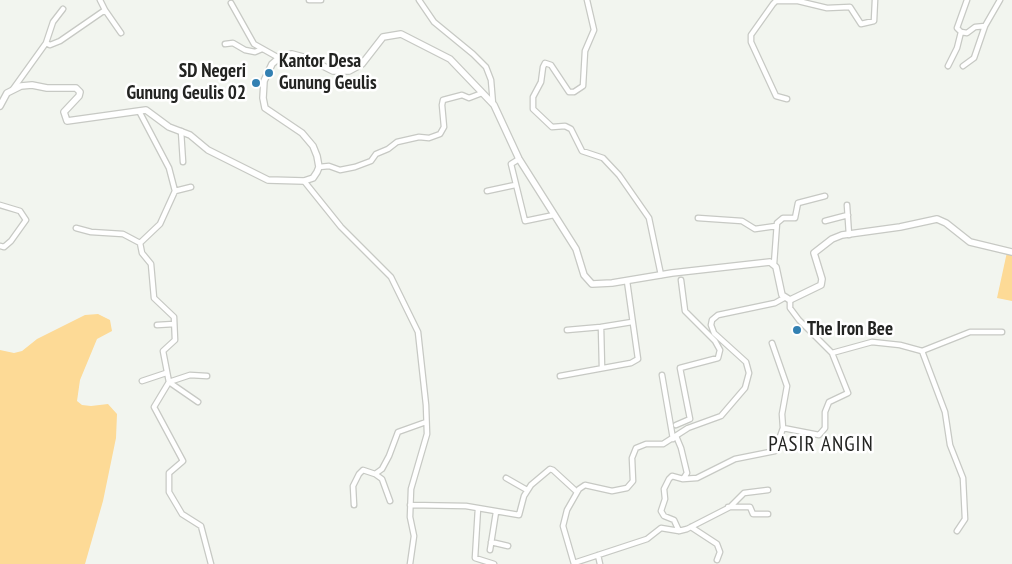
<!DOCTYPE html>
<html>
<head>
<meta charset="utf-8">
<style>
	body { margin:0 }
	canvas { display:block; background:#f2f5ef }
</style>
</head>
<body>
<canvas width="1012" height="564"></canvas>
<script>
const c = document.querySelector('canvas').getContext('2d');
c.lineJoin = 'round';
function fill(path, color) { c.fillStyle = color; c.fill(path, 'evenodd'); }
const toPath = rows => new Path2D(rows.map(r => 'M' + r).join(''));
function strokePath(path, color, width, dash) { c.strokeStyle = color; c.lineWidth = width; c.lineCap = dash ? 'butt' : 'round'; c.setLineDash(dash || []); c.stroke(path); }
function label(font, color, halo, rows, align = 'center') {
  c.font = font + ' "PT Sans Narrow",sans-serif'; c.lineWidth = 5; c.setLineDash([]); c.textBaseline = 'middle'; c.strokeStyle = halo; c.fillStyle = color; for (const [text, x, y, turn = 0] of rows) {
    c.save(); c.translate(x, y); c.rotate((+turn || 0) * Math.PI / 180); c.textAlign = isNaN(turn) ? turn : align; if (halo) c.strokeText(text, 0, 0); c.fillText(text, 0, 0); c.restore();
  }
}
const green = toPath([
	[1007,252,1012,254,1012,301,997,298],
	[98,314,110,320,112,331,97,339,80,380,77,401,82,405,91,406,108,404,117,414,116,438,103,501,85,564,0,564,0,350,14,353,22,351,37,339,85,315]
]);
const minor = toPath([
	[100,0,105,10],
	[309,0,321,0],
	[419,0,434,22,473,54,486,67,491,80,493,104],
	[587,0,594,30,585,51,583,86,574,92,569,92,551,65,545,63,543,67,541,82,533,97,533,109,552,127,565,126,571,129,582,151,603,158,619,175,649,218,661,275],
	[231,3,254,44,279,58],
	[961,32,967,33,975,27,985,26],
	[46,43,50,45,60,41,105,10,121,33],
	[225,44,233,43,245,50,255,52,262,49],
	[948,66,957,48,961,32,957,28,967,0],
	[963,66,974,58,985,26,1000,0],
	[13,89,46,43,53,22,63,9],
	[787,99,776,96,751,42,751,35,773,4,776,1,798,1,827,8,850,7,861,24,874,21,875,0],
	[139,111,169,168,175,191,160,224,140,243,142,253,151,264,154,298,174,317,175,340,163,351,169,382,154,407,183,461,169,473,169,492,182,514,201,526,211,564],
	[181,131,183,162],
	[519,159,511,164,525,221,554,215],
	[319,167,329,166,340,170,355,167,371,161,376,154,388,149,397,142,419,137,429,138,440,134,444,127,442,105,443,100,462,95,469,98,482,93],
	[304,181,341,227,391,277,418,332,426,405,427,434,411,489,410,517,414,536,410,564],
	[175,191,191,187],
	[487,191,515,185],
	[0,205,20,211,26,220,11,241,4,247,0,246],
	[847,205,849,235],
	[698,218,742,221,755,229,776,226],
	[825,221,848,215],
	[76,228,91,232,123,234,140,243],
	[774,264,777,223,783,218,795,218,798,203,825,196],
	[157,325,174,324],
	[567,330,601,327],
	[922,351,945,412,950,445,963,478,965,519,957,531],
	[832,353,872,342,900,345,922,351,970,332,1002,332],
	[602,368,601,327,632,322],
	[662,375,673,439],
	[560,376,631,363,638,359,627,281],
	[142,381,166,373],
	[198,402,169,382,190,375,207,376],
	[676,425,690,419,680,368,718,358,720,350,715,341,685,311,681,280],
	[783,428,819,435,825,428,825,412,829,402,848,393,832,353,799,320,790,308,790,300],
	[676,436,681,448,687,473,683,479,672,476,669,479,664,489,665,499,661,511,664,516,674,520,679,531],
	[375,474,382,479,390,501],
	[506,478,527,490],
	[683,479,697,478,735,459,775,451,783,428,782,414,787,386,772,343],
	[354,505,353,486,359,474,363,470,375,474,382,469,389,456,398,432,426,422],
	[410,505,466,506,519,515,524,496,531,485,550,469,553,470,577,492],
	[728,507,750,507,753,514,768,514],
	[478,508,475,558,494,564],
	[691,527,717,544,720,552,717,560],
	[491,542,508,546],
	[490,550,496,512],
	[598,555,600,564],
	[574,563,647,539,661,528,679,531,687,529,730,507,744,493,768,490],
	[574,564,563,526,567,510,579,489,585,485,612,491,627,488,633,481,632,458,636,448,646,444,663,444,688,428,721,416,745,388,749,373,746,362,714,333,711,325,712,320,718,315,775,303,784,298]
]);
const major = toPath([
	[0,106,7,93,21,86,32,85,47,88,76,88,80,92,79,96,64,112,67,121,146,110,169,127,190,135,208,150,268,180,304,181,313,178,317,172,319,167,317,156,313,146,302,133,265,108,263,98,264,81,272,64,280,57,292,54,307,58,333,71,349,71,362,64,383,37,401,34,450,59,494,105,519,159,576,249,584,275,592,284,612,283,672,273,770,262,776,267,782,295,790,300,821,285,822,279,814,253,832,239,842,235,900,227,937,219,946,223,970,242,1012,252]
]);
const markers = [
	[269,73,5,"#3280b2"],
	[256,83,5,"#3280b2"],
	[797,330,5,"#3280b2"]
];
const poiNames = [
	["Kantor Desa",279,62],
	["Gunung Geulis",279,84],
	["SD Negeri",246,72,"right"],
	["Gunung Geulis 02",246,94,"right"],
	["The Iron Bee",807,330]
];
const quarterNames = [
	["PASIR ANGIN",821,445]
];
fill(green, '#fdda96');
strokePath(minor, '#c7c9c4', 7);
strokePath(major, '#c7c9c4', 8);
strokePath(minor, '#fff', 4.5);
strokePath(major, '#fff', 5.5);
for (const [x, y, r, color] of markers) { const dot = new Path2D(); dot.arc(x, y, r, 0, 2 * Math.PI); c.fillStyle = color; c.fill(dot); strokePath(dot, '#fff', 2); }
label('bold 19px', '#232422', '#fff', poiNames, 'left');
c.letterSpacing = '1px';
label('21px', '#232422', '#fff', quarterNames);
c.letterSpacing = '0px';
</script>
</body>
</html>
